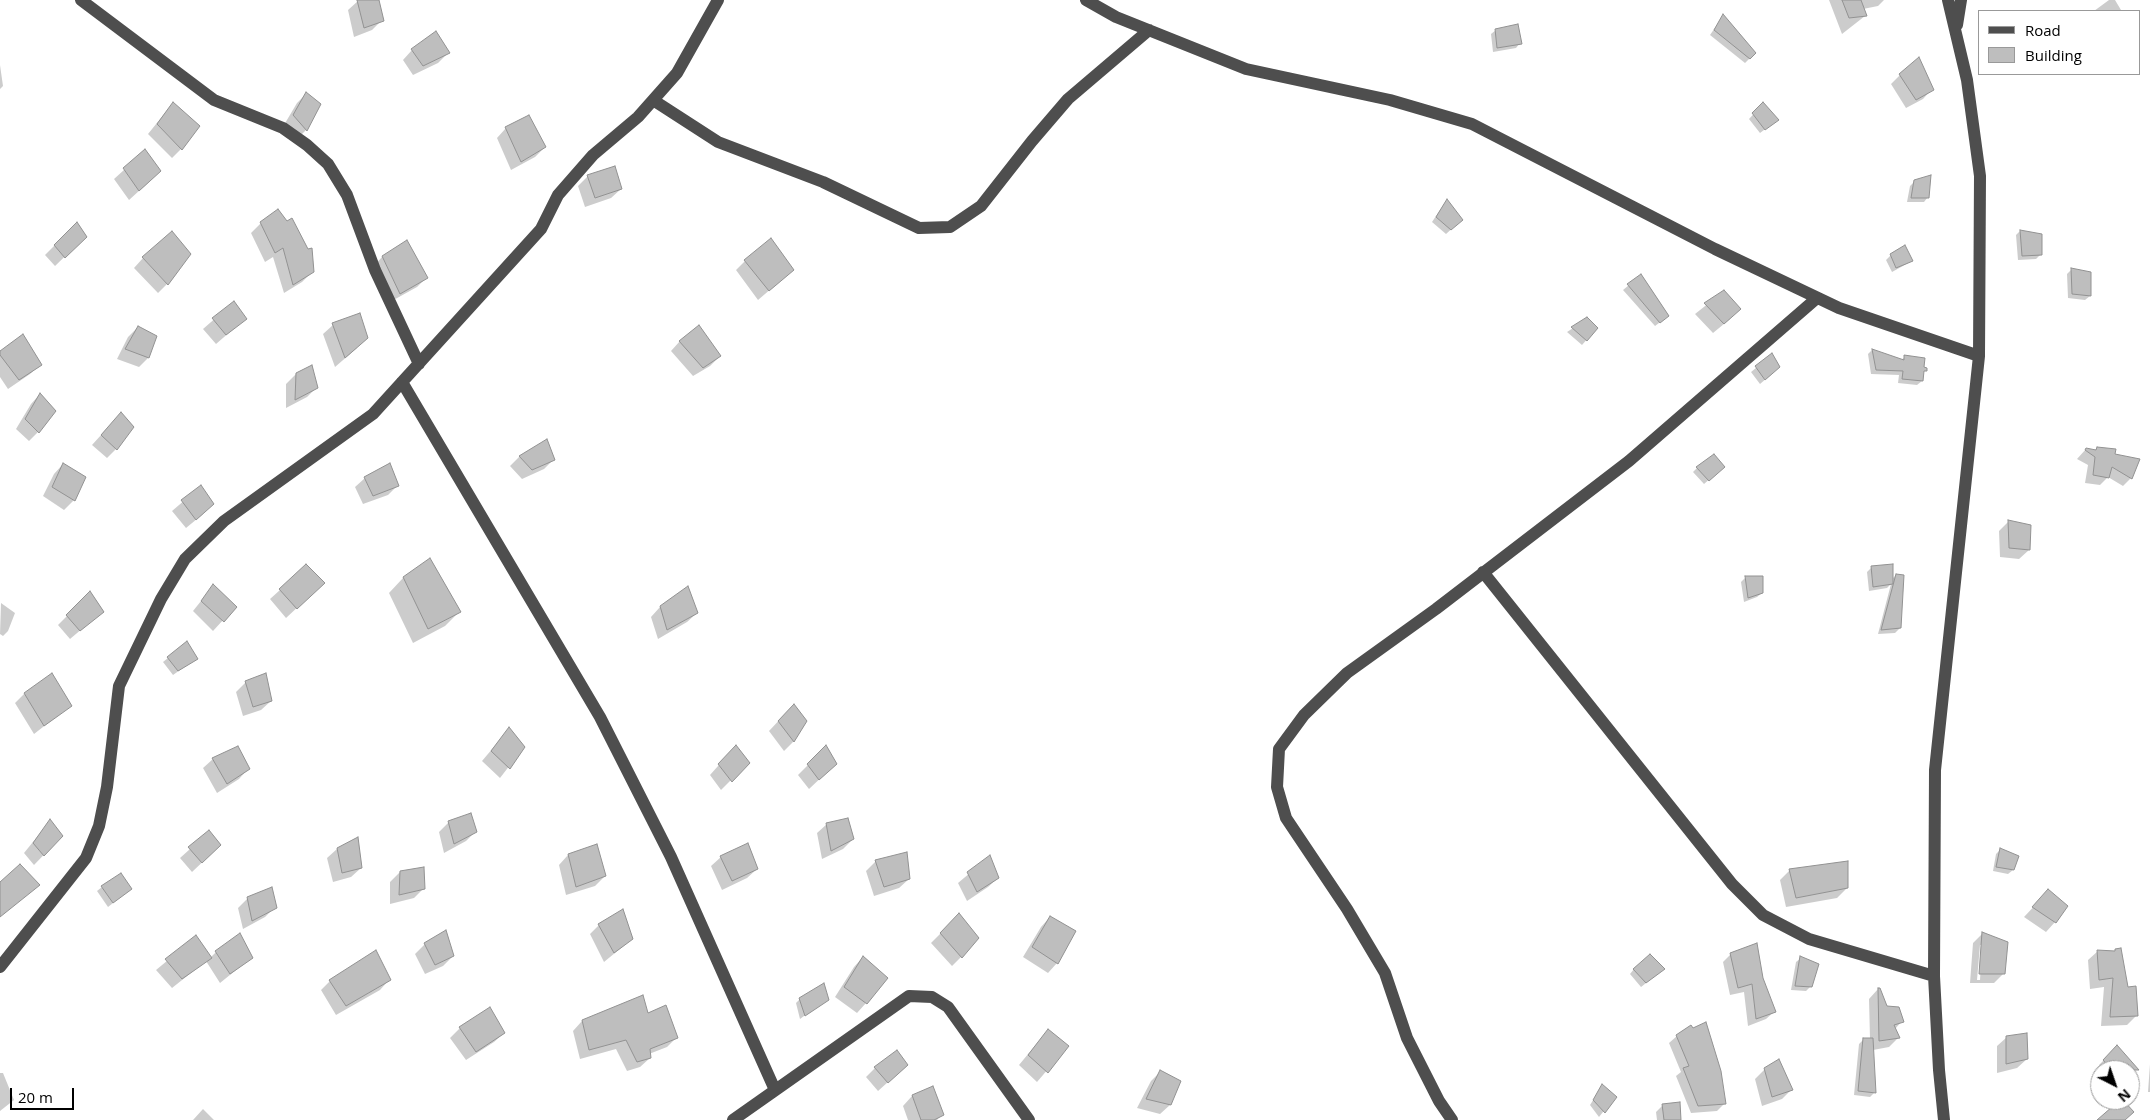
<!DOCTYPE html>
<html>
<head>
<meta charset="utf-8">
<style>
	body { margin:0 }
	#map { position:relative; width:2150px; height:1120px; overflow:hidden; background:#fff; font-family:"Open Sans",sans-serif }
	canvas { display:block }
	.legend { position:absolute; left:1978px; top:10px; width:162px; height:65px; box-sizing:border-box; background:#fff; border:1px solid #999; margin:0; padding:6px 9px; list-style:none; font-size:15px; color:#000 }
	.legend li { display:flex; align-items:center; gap:10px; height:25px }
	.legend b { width:25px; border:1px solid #999 }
	.north { position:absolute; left:2090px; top:1060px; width:50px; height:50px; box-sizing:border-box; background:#fff; border:1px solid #999; border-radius:50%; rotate:139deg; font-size:14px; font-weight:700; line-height:20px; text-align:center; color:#000 }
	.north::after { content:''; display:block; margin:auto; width:18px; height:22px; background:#000; clip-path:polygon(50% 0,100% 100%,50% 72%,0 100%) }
	.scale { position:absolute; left:10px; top:1088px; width:64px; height:22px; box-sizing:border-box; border:2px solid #000; border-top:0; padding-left:6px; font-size:15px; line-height:18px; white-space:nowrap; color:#000; -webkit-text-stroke:4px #fff; paint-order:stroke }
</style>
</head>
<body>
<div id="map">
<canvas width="2150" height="1120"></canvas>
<ul class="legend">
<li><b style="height:6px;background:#4e4e4e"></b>Road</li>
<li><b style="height:14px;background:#bebebe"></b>Building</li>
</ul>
<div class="north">N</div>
<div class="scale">20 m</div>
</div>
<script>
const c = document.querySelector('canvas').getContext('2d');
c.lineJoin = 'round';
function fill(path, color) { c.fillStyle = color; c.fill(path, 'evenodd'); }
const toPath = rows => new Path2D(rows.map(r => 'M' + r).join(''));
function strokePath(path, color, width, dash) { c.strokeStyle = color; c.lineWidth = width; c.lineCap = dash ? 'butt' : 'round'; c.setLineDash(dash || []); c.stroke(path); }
const shadow = toPath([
	[378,0,382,20,372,30,354,37,348,10,358,1],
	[1829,0,1884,0,1878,6,1863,9,1865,16,1842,34],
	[2109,0,2115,0,2121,10,2094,11],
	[1723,16,1755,53,1745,63,1710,35],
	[1496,30,1520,43,1516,48,1493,52,1491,34],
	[412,50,448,53,438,63,413,75,403,60],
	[0,65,3,86,0,89],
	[1900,75,1932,89,1923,99,1906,108,1891,84],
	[306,94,320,104,306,130,297,139,284,125,297,103],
	[173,103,181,149,172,158,148,134],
	[1763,104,1772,124,1760,133,1749,119],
	[506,128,545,147,535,157,511,170,497,138],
	[145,151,150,181,129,200,114,179],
	[588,176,621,189,611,198,585,207,578,186],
	[1915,181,1928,197,1924,202,1907,202,1910,186],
	[1446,201,1457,224,1446,234,1432,222],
	[261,223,312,272,302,282,284,293,273,257,265,262,251,233],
	[76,224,85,237,55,266,45,255],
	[2020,231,2041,254,2036,259,2018,260,2016,235],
	[407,242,427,277,417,287,390,302,373,267,382,257],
	[1891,255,1912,261,1892,272,1886,260],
	[143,258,167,284,158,293,134,268],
	[745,261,793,270,758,300,736,270],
	[2071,270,2089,273,2090,296,2085,300,2068,298,2067,274],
	[1640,276,1663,320,1655,326,1623,290],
	[1724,291,1730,319,1713,333,1695,314],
	[234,302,245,319,216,344,203,329],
	[1587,319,1597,328,1582,345,1567,332],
	[333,325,357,348,335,367,323,334],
	[138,327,148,358,139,367,117,359,128,337],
	[680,341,720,356,710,366,693,376,671,351],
	[1872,350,1901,360,1905,357,1923,368,1925,370,1922,373,1922,381,1917,385,1898,383,1899,375,1871,374,1868,354],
	[0,352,40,365,30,374,8,389,0,377],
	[1772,355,1774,372,1760,384,1751,372],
	[296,374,317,387,307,397,286,408,286,384],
	[40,394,38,432,29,441,16,429,31,404],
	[111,424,116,449,107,458,92,445],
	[546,441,554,459,544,469,522,479,510,466,519,457],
	[2097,448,2113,455,2131,478,2123,486,2108,477,2100,485,2085,483,2088,465,2077,459,2086,449,2094,451],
	[63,464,84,477,74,500,64,510,43,496,54,474],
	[1697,468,1719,471,1704,484,1693,472],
	[365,478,397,486,388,495,363,504,355,487],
	[200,487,203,514,186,528,172,511],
	[2008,522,2029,550,2019,559,2000,557,1999,531],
	[430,560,459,612,445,626,413,643,389,593,403,578],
	[1872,567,1891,580,1896,575,1900,628,1895,633,1878,634,1891,584,1887,588,1869,591,1867,572],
	[1762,577,1762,593,1757,597,1744,602,1741,582,1745,578],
	[213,586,235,607,213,631,193,611],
	[280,590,314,592,286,618,270,599],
	[90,593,102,612,70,639,58,625],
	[1,603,15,613,8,631,3,636,0,634],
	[660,607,697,613,687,622,658,639,651,617],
	[168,658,197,658,173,675,163,662],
	[246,682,271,701,261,710,243,716,236,692],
	[24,694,70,706,34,734,15,703],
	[784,715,806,721,793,742,784,751,769,731],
	[509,729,524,747,500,778,482,761],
	[826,747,825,774,809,789,798,775],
	[726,757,748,763,721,790,710,775],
	[213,759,248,769,239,779,217,793,203,768],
	[50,821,62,836,34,865,24,853],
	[449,822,476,831,466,841,444,853,439,832],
	[827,824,853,839,843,849,822,859,817,833],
	[209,832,210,855,192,872,180,858],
	[596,846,605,876,595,886,566,895,559,865,568,855],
	[337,849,361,868,351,877,333,882,327,858],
	[2000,850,2013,870,2008,874,1993,871,1996,854],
	[721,857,757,869,747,878,722,890,711,866],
	[989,857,998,878,988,887,967,901,958,883],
	[876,861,909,879,899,888,874,896,866,871],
	[1790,870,1847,888,1837,898,1786,907,1780,880],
	[400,872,424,888,414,898,390,904,390,882],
	[102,887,131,889,108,907,97,891],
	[248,898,275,907,265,917,243,929,238,908],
	[2039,901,2055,922,2046,932,2024,917],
	[959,915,961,957,952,966,931,943],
	[1050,917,1057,963,1048,973,1023,957,1041,927],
	[599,925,632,939,604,962,590,934],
	[1982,934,2004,973,1994,983,1970,983,1973,943],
	[1980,945,1982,945,1980,980,1977,980],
	[196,937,210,958,216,952,251,958,220,983,206,961,172,988,156,970],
	[425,944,453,956,443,966,425,974,415,954],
	[2116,950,2137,1015,2127,1025,2101,1026,2104,987,2090,989,2088,960,2098,951,2114,952],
	[1731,954,1762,979,1775,1011,1766,1019,1748,1026,1744,992,1730,995,1723,962],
	[863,957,866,1003,857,1013,835,997,854,967],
	[1801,958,1811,986,1806,991,1791,990,1796,962],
	[1634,969,1659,973,1641,987,1630,974],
	[389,980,380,990,336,1015,321,990,330,981],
	[1878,989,1886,1008,1902,1021,1895,1029,1898,1038,1889,1047,1873,1050,1875,1092,1870,1097,1854,1095,1859,1044,1864,1039,1870,1039,1869,999],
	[800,999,827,999,800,1019,796,1003],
	[648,1015,676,1038,667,1047,649,1054,650,1058,640,1067,627,1071,616,1049,580,1059,573,1031,582,1021],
	[460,1028,504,1033,494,1042,466,1060,450,1038],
	[1048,1030,1067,1047,1037,1082,1019,1065],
	[1677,1036,1725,1103,1717,1111,1691,1113,1676,1076,1681,1072,1669,1043],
	[2007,1037,2027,1059,2017,1068,1997,1073,1997,1046],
	[2117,1047,2124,1070,2104,1070,2099,1065],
	[2150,1064,2150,1092,2148,1092],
	[875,1068,897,1074,878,1091,866,1077],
	[1765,1069,1792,1089,1782,1099,1762,1106,1755,1079],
	[1160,1072,1170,1105,1160,1114,1137,1108,1151,1081],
	[0,1073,3,1073,14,1100,0,1111],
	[1602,1086,1615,1097,1599,1117,1590,1105],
	[932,1088,942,1114,937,1120,908,1120,903,1106,912,1096],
	[1663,1105,1680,1120,1657,1120,1656,1112],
	[203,1109,214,1120,193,1120]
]);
const building = toPath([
	[357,0,379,0,384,21,364,28,357,0],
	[1842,0,1861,0,1867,16,1849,18,1842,0],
	[1723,14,1756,53,1750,59,1714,30,1723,14],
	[1518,24,1522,44,1497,48,1495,29,1518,24],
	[436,31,450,53,423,66,411,49,436,31],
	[1919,57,1934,90,1916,100,1899,74,1919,57],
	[306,92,321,104,307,131,293,115,306,92],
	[173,102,200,126,182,150,157,124,173,102],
	[1763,102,1779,120,1765,130,1752,113,1763,102],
	[529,115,546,147,521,162,505,127,529,115],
	[145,149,161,171,139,191,123,168,145,149],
	[615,166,622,189,595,198,587,175,615,166],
	[1931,175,1929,198,1911,198,1914,180,1931,175],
	[1447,199,1463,220,1451,230,1436,217,1447,199],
	[278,209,287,221,292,218,308,249,312,248,314,272,293,285,283,248,275,253,260,222,278,209],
	[77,222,87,237,65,258,54,245,77,222],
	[2020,230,2042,234,2042,255,2022,256,2020,230],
	[172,231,191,254,168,285,142,257,172,231],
	[771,238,794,270,769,291,744,260,771,238],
	[407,240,428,278,400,294,382,256,407,240],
	[1905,245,1913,261,1896,268,1890,254,1905,245],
	[2071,268,2091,272,2091,296,2072,294,2071,268],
	[1641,274,1669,316,1660,323,1627,284,1641,274],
	[1724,290,1741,309,1724,324,1704,303,1724,290],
	[234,301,247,319,226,335,212,318,234,301],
	[360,313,368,338,345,358,332,323,360,313],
	[1587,317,1598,328,1587,341,1571,327,1587,317],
	[699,325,721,356,703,368,679,341,699,325],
	[138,326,157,336,149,358,125,349,138,326],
	[23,334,42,365,19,380,0,355,0,351,23,334],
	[1872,349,1904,360,1904,355,1925,358,1924,367,1927,368,1927,371,1924,371,1923,381,1902,379,1903,371,1876,370,1872,349],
	[1772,353,1780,367,1765,380,1755,366,1772,353],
	[312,365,318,388,295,400,296,373,312,365],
	[40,393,56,411,39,433,25,419,40,393],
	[121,412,134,427,117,450,101,435,121,412],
	[547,439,555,460,532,470,519,456,547,439],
	[2097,447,2116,449,2115,454,2140,459,2132,479,2112,467,2109,478,2093,475,2095,457,2085,450,2086,448,2096,450,2097,447],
	[1714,454,1725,467,1709,481,1696,467,1714,454],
	[63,463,86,477,75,501,52,487,63,463],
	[390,463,399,486,373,496,364,477,390,463],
	[201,485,214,504,196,520,181,500,201,485],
	[2008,520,2031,525,2030,550,2009,548,2008,520],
	[430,558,461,612,428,629,403,577,430,558],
	[306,564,325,583,297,609,279,589,306,564],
	[1893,564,1893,584,1873,587,1871,566,1893,564],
	[1896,574,1904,575,1901,628,1881,630,1896,574],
	[1745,576,1763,576,1763,593,1748,598,1745,576],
	[213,584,237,607,224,622,201,601,213,584],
	[688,586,698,613,667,630,660,606,688,586],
	[90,591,104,612,80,631,66,615,90,591],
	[187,641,198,659,178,671,167,657,187,641],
	[52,673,72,706,44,726,24,693,52,673],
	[266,673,272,701,253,707,245,681,266,673],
	[794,704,807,721,794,742,778,721,794,704],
	[509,727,525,747,510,769,491,751,509,727],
	[736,745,750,763,732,782,718,764,736,745],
	[826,745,837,764,819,780,807,764,826,745],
	[238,746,250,769,227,784,212,758,238,746],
	[471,813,477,832,454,844,448,821,471,813],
	[848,818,854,839,831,851,826,823,848,818],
	[50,819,63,836,44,856,33,843,50,819],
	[209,830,221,845,202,863,188,847,209,830],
	[358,837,362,868,342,873,337,848,358,837],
	[748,843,758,869,732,881,720,856,748,843],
	[597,844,606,876,576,887,568,854,597,844],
	[2000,848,2019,856,2014,870,1996,867,2000,848],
	[907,852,910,879,884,887,875,860,907,852],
	[990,855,999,878,977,892,967,872,990,855],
	[1848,861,1848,888,1796,898,1789,869,1848,861],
	[20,864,40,885,0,917,0,882,20,864],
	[424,867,425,889,399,895,400,871,424,867],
	[121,873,132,889,113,903,101,886,121,873],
	[272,887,277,908,252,921,247,897,272,887],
	[2048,889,2068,906,2056,923,2032,907,2048,889],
	[623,909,633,939,614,953,598,924,623,909],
	[959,913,979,938,962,958,940,933,959,913],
	[1050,916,1076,931,1058,964,1032,947,1050,916],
	[446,930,454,956,435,965,424,943,446,930],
	[1982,932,2008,942,2005,974,1979,974,1982,932],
	[240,933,253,958,230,974,215,951,240,933],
	[196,935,212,958,182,979,165,959,196,935],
	[1757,943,1763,978,1776,1012,1756,1019,1752,984,1738,988,1730,953,1757,943],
	[2121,948,2128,987,2136,986,2138,1016,2110,1017,2113,978,2099,980,2097,950,2115,951,2115,949,2121,948],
	[376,950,391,980,346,1006,329,980,376,950],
	[1650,954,1665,969,1646,983,1633,969,1650,954],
	[863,956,888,978,867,1004,844,987,863,956],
	[1800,956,1819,964,1812,987,1795,986,1800,956],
	[824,983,829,1000,805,1016,799,998,824,983],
	[1878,988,1880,988,1887,1006,1899,1007,1904,1022,1894,1025,1900,1038,1879,1041,1878,988],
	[643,995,648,1013,666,1005,678,1038,650,1049,651,1058,637,1062,626,1040,589,1050,582,1020,643,995],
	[490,1007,505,1033,476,1052,459,1027,490,1007],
	[1706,1022,1721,1071,1726,1104,1698,1106,1683,1068,1689,1066,1676,1035,1691,1025,1693,1028,1706,1022],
	[1048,1029,1069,1046,1048,1073,1028,1055,1048,1029],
	[2027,1033,2028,1059,2006,1064,2006,1036,2027,1033],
	[1863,1038,1873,1038,1876,1093,1858,1091,1863,1038],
	[2117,1045,2139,1070,2112,1070,2103,1060,2117,1045],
	[897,1050,908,1065,888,1083,874,1067,897,1050],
	[1779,1059,1793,1090,1772,1097,1764,1068,1779,1059],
	[1160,1070,1181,1081,1171,1105,1146,1099,1160,1070],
	[1602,1084,1617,1097,1605,1113,1593,1100,1602,1084],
	[933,1086,944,1115,934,1120,921,1120,912,1095,933,1086],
	[2120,1100,2123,1100,2134,1112,2125,1120,2097,1120,2120,1100],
	[1680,1102,1681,1120,1664,1120,1662,1104,1680,1102]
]);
const minor = toPath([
	[81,0,214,100,283,128,307,145,328,164,347,195,375,270,419,364],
	[1086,0,1116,17,1246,69,1390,100,1472,124,1715,249,1839,308,1979,356],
	[1957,25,1961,0],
	[653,100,718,142,823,182,919,228,950,227,981,206,1032,141,1068,99,1149,30],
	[402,382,600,717,671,857,775,1090],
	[1483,572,1732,884,1763,915,1809,939,1934,976],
	[0,967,86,858,99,826,107,787,119,686,161,599,185,559,224,521,373,414,541,229,558,195,593,155,638,117,677,73,718,0],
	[733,1120,909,996,932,997,948,1007,1029,1120],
	[1452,1120,1439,1101,1407,1038,1385,973,1347,909,1286,818,1277,787,1279,749,1304,715,1347,673,1436,609,1629,461,1817,298],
	[1944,1120,1939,1070,1934,976,1935,770,1979,356,1980,176,1967,80,1948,0]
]);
fill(shadow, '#0003');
fill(building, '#bebebe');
strokePath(building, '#929292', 1);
strokePath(minor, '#4e4e4e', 12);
</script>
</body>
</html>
